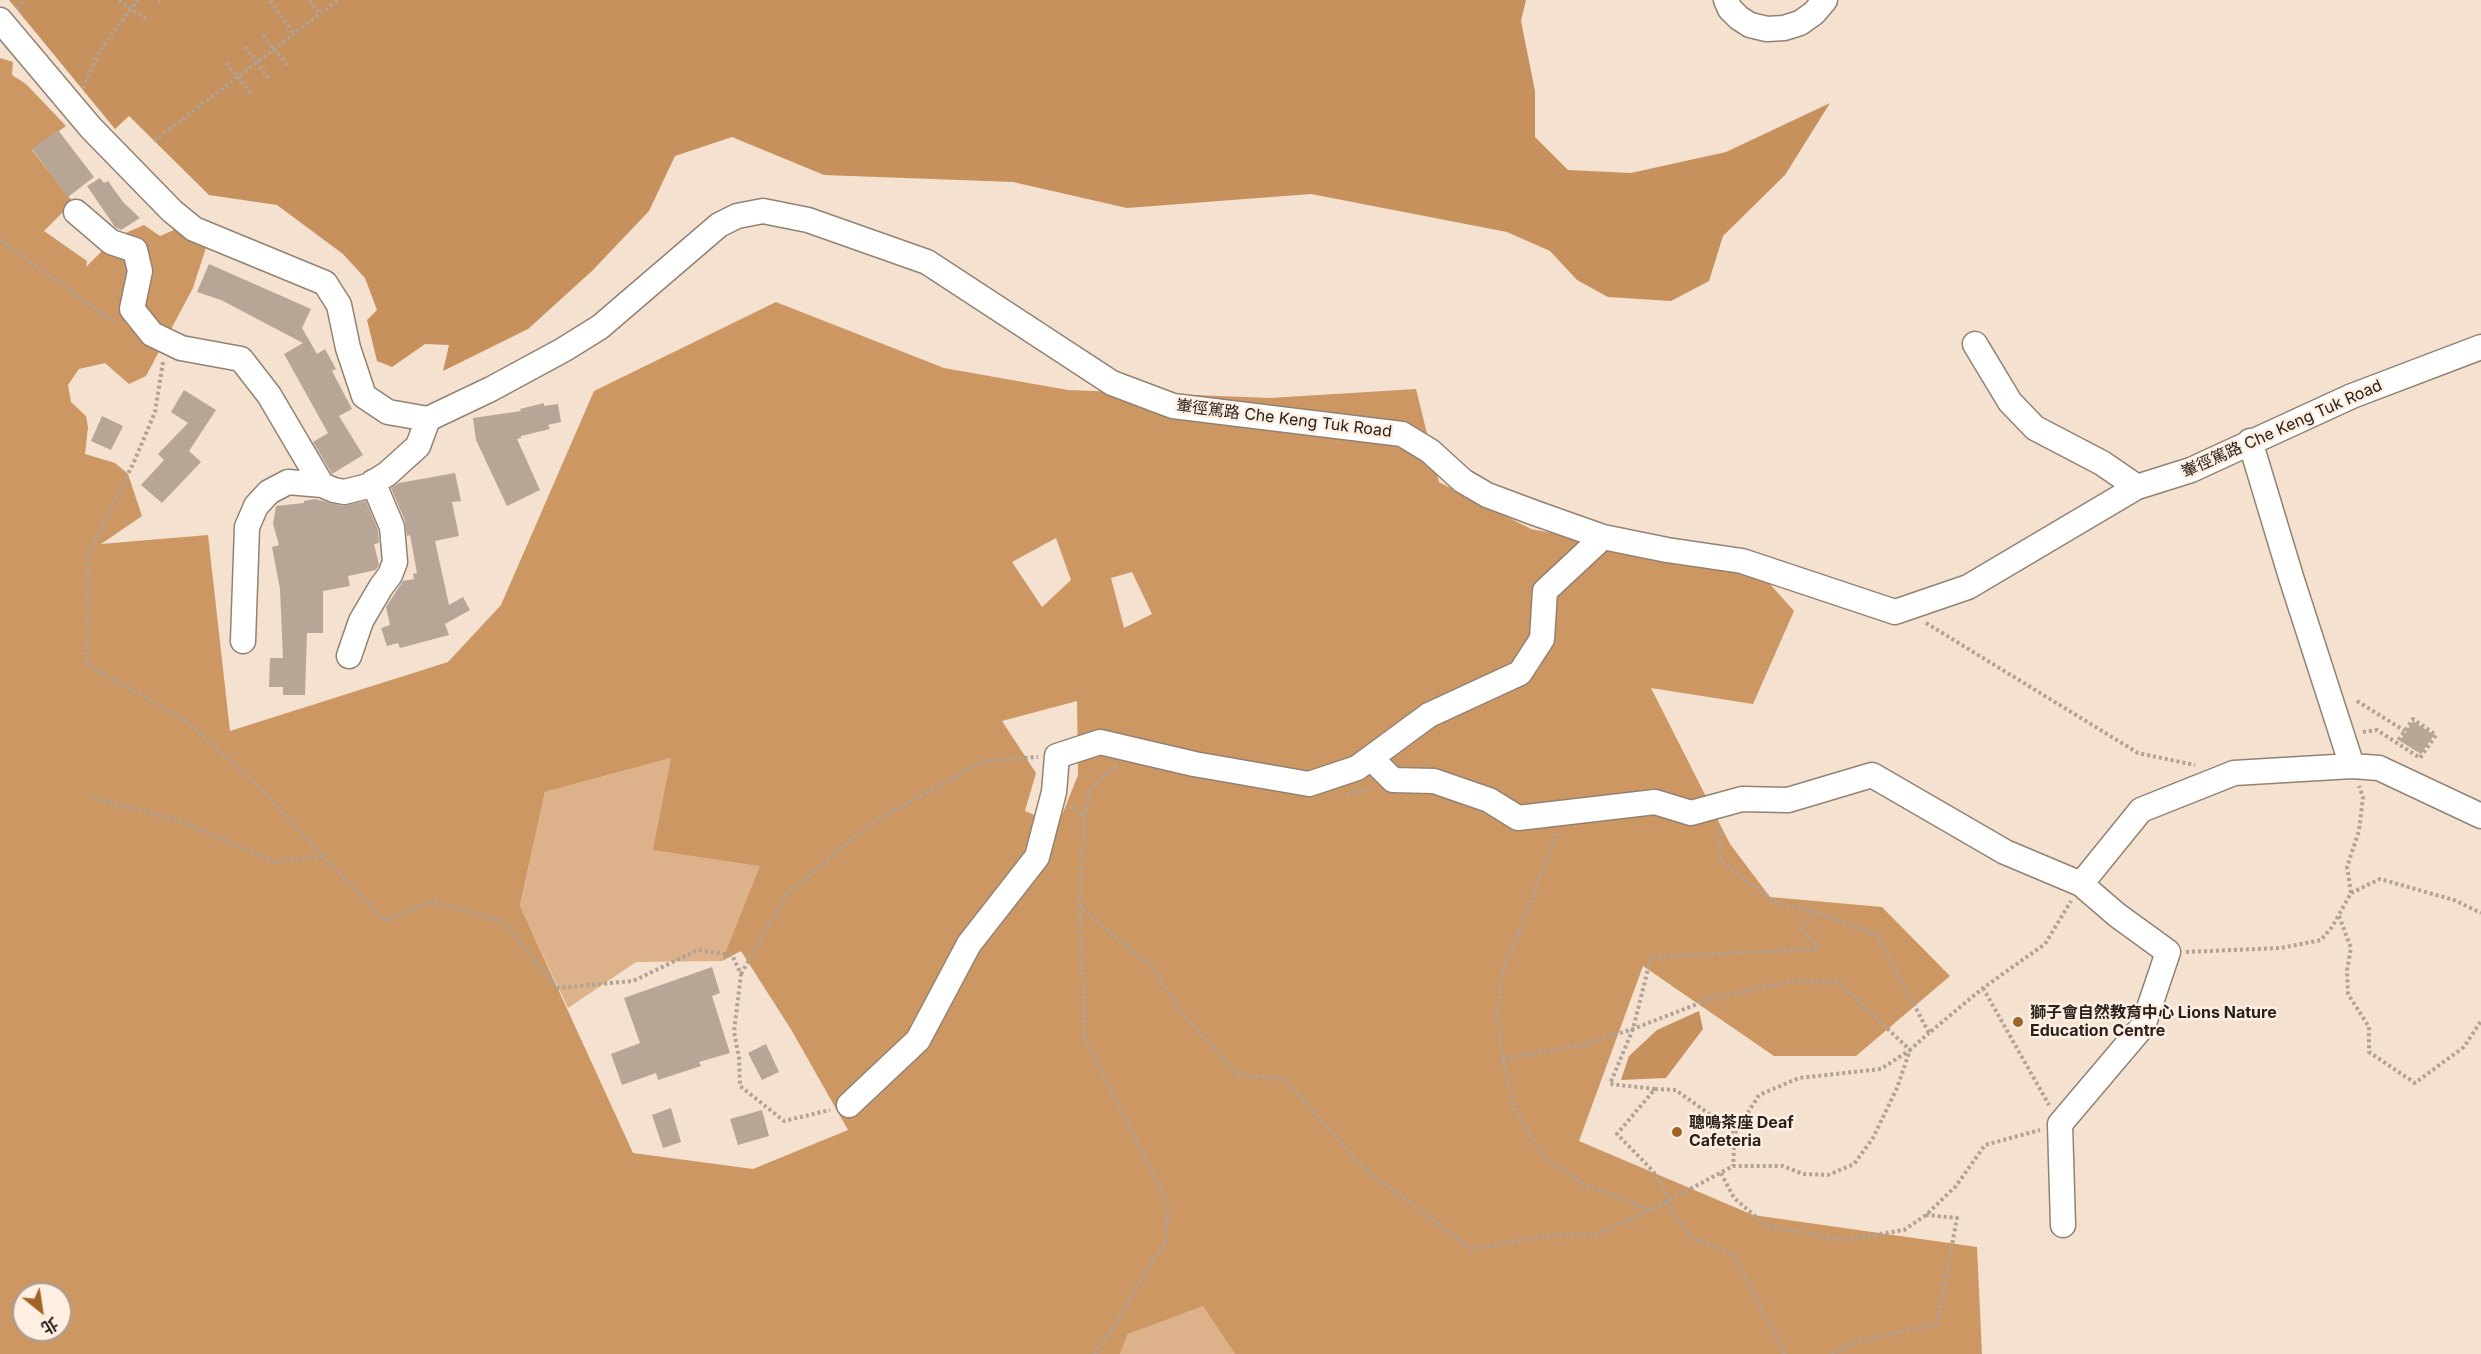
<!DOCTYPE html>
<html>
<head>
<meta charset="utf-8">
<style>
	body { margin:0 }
	#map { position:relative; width:2481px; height:1354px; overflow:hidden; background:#f4e1d0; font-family:Inter,"Noto Sans TC",sans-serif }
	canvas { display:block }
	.north { position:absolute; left:12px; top:1282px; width:60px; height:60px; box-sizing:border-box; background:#feefe2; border:2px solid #a99d93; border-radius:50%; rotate:150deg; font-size:16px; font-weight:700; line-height:24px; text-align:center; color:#29221c }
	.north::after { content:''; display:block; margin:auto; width:21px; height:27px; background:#a06526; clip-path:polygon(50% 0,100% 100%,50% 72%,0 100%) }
</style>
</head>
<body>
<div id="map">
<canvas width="2481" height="1354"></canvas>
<div class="north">北</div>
</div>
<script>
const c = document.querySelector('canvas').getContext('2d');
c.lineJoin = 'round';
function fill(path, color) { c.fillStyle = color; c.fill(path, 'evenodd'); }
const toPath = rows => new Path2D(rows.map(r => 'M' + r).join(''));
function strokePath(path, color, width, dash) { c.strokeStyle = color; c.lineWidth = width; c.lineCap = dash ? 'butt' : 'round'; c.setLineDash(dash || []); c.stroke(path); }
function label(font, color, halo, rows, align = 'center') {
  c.font = font + ' Inter,"Noto Sans TC",sans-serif'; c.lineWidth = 5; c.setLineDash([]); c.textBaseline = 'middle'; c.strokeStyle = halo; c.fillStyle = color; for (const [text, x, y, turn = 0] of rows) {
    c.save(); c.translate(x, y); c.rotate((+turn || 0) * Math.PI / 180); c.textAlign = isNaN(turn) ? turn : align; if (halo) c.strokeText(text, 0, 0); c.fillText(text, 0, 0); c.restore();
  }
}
const green = toPath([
	[671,758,761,866,722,961,636,962,568,1008,520,907,545,792],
	[1203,1305,1235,1354,1120,1354,1128,1334]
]);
const forest = toPath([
	[0,58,13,62,12,75,26,84,66,126,32,150,73,202,44,231,87,261,86,267,116,237,144,225,160,236,181,227,210,235,193,288,146,376,129,384,105,363,79,369,68,385,71,402,86,416,88,427,85,454,115,463,128,474,142,516,101,544,208,535,230,731,448,662,501,605,594,391,776,302,944,368,1068,390,1270,398,1416,389,1439,482,1531,529,1760,573,1794,611,1753,704,1651,688,1730,844,1770,897,1882,907,1950,976,1856,1056,1774,1056,1643,966,1579,1141,1753,1215,1977,1247,1982,1354,1235,1354,1203,1306,1128,1334,1120,1354,0,1354],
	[1056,538,1071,580,1042,607,1012,562],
	[1132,572,1152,614,1124,628,1111,578],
	[1077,701,1078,775,1058,825,1025,811,1036,773,1002,721],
	[671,758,653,850,760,866,722,961,741,951,792,1031,848,1130,753,1169,633,1153,520,906,545,792],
	[24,1294,60,1294,60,1330,24,1330]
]);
const water = toPath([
	[9,0,1526,0,1521,21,1535,91,1535,137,1568,170,1631,173,1726,152,1830,103,1785,175,1723,236,1709,281,1671,301,1608,297,1577,280,1550,251,1507,232,1311,194,1127,208,1013,182,824,175,732,137,675,156,649,211,592,271,528,329,443,371,449,345,425,344,392,367,377,361,367,320,377,310,365,278,343,254,277,205,209,195,129,116,115,129],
	[1699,1011,1703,1029,1666,1078,1621,1080,1629,1056,1657,1030]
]);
const building = toPath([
	[58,130,94,177,68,197,32,149],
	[100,178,104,183,108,181,123,202,140,218,121,230,115,227,87,186],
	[209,264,311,309,302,328,317,354,325,349,336,369,332,371,352,409,339,416,363,455,332,474,313,442,328,433,284,354,303,343,221,300,197,292],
	[184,390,216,410,189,451,201,462,162,503,141,485,164,460,158,454,188,423,171,412],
	[544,403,544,406,558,404,561,422,548,425,550,429,521,436,521,438,517,439,540,490,507,506,476,440,473,418,521,411,520,409],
	[102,416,123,426,111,450,91,441],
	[455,473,461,501,452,502,459,536,435,541,449,605,463,597,470,610,445,624,449,635,400,648,398,643,387,646,381,628,390,625,386,607,403,581,414,579,413,574,417,573,410,535,407,536,405,521,391,488,399,483],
	[315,499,342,506,366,501,378,530,379,543,374,544,379,565,376,570,348,576,350,586,323,591,323,633,307,633,305,695,283,695,283,687,269,687,270,658,283,658,280,589,272,547,279,545,273,524,276,506,304,503,304,501],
	[2413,721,2434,735,2421,754,2400,741],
	[712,967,720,993,712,996,730,1053,699,1062,701,1066,658,1080,656,1073,622,1085,611,1054,640,1043,624,998],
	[766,1044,779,1072,762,1080,748,1053],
	[671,1108,681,1142,663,1148,652,1115],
	[762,1110,769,1136,738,1145,730,1119]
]);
const path = toPath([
	[119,0,148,21],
	[158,0,163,3],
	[310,0,320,14],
	[270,1,294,34],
	[17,9,24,0],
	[263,35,288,66],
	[245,47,270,80],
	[226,63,252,94],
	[83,88,100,50,138,0],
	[154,141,338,0],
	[0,240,114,322],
	[163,362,155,412,134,462,88,553,86,664,185,720,252,780,384,920,433,902,503,921,557,988,633,981,698,950,732,955,741,974,734,1032,739,1058,740,1086,784,1121,830,1110],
	[1926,623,2138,753,2195,765],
	[2357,701,2405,731],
	[2363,732,2377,730,2420,758,2436,735,2413,719,2397,742],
	[1347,795,1371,788],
	[92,798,181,821,274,862,324,856],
	[1071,806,1084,816,1080,907],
	[1084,816,1090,791,1101,778,1117,767],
	[1719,827,1720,860,1775,902,1815,912],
	[1558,833,1502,973,1497,1017,1503,1059,1515,1110,1545,1158,1582,1183,1651,1210,1733,1166,1783,1166,1803,1174,1828,1175,1854,1164,1873,1138,1897,1088,1910,1050,1929,1033],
	[2351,893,2380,879,2454,900,2481,913],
	[2339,916,2351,948,2347,970,2348,994,2369,1027,2369,1052,2415,1083,2464,1047,2481,1021],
	[2186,952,2281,948,2321,940,2332,927,2351,893,2347,867,2359,831,2363,797,2359,786],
	[741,974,787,894,870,824,983,761,1038,757],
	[1983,988,2049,1105],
	[1503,1059,1585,1044,1633,1029,1710,999,1793,981,1838,982,1910,1050,1881,1069,1799,1078,1759,1095,1735,1133],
	[1655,1089,1676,1090,1735,1133,1733,1166],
	[1721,1173,1734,1198,1767,1226,1843,1240,1904,1230,1926,1215,1956,1186,1985,1145,2040,1130],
	[1670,1200,1653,1171,1617,1134,1655,1089,1610,1084,1633,1029,1651,957,1819,949,1801,929,1815,912,1877,935,1929,1033,1983,988,2045,944,2071,901],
	[1666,1202,1692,1238,1734,1255,1785,1354],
	[1094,1354,1113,1329,1145,1272,1165,1243,1168,1202,1085,1040,1080,907,1154,969,1180,1011,1238,1075,1285,1079,1362,1167,1472,1249,1552,1235,1594,1235,1651,1210],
	[1832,1354,1860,1341,1937,1324,1957,1218,1926,1215]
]);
const minor = toPath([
	[1726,0,1730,9,1739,18,1750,25,1767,29,1784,28,1800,23,1814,13,1825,0],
	[0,20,91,128,172,211,194,229,325,283,339,305,348,348,364,396,388,412,428,419],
	[76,212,111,242,135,250,140,271,132,309,152,334,181,348,241,359,269,395,322,485,334,490,344,492,368,486,387,474,418,446,428,419,491,389,563,350,600,327,719,225,737,216,763,211,808,220,927,262,1112,383,1173,406,1402,434,1430,451,1463,481,1487,495,1535,513,1603,537,1667,550,1742,561,1895,612,1968,587,2137,487,2191,470,2352,396,2481,347],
	[1975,344,2010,402,2035,428,2102,463,2137,487],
	[2250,441,2291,577,2352,766],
	[243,641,247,527,256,506,269,492,288,482,322,485],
	[349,656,361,621,381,587,390,575,395,562,392,527,373,482],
	[1371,758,1393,780,1434,781,1489,800,1518,818,1655,802,1691,813,1742,799,1788,800,1872,775,2005,852,2081,884],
	[849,1105,918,1040,969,944,1037,857,1054,792,1057,756,1100,742,1194,764,1309,784,1357,768,1429,715,1520,673,1542,639,1545,591,1603,537],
	[2063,1225,2060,1124,2143,1026,2168,952,2117,915,2081,884,2141,810,2234,773,2352,766,2379,768,2481,816]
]);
const markers = [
	[2018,1022,6,"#a06526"],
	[1677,1132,6,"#a06526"]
];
const streetNames = [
	["輋徑篤路 Che Keng Tuk Road",1284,419,7],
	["輋徑篤路 Che Keng Tuk Road",2282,429,-24]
];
const poiNames = [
	["獅子會自然教育中心 Lions Nature",2030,1013],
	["Education Centre",2030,1031],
	["聰鳴茶座 Deaf",1689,1123],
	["Cafeteria",1689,1141]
];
fill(green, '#ddb18a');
fill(forest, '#cd9764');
fill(water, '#c7915e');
fill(building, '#b7a696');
strokePath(minor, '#938272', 27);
strokePath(path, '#b1a294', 4, [3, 3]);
strokePath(minor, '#fff', 24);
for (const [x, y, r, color] of markers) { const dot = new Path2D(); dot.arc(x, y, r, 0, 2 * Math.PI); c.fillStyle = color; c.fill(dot); strokePath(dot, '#feefe2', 2); }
label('16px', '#29221c', '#feefe2', streetNames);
label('bold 16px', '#29221c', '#feefe2', poiNames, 'left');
</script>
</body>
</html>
